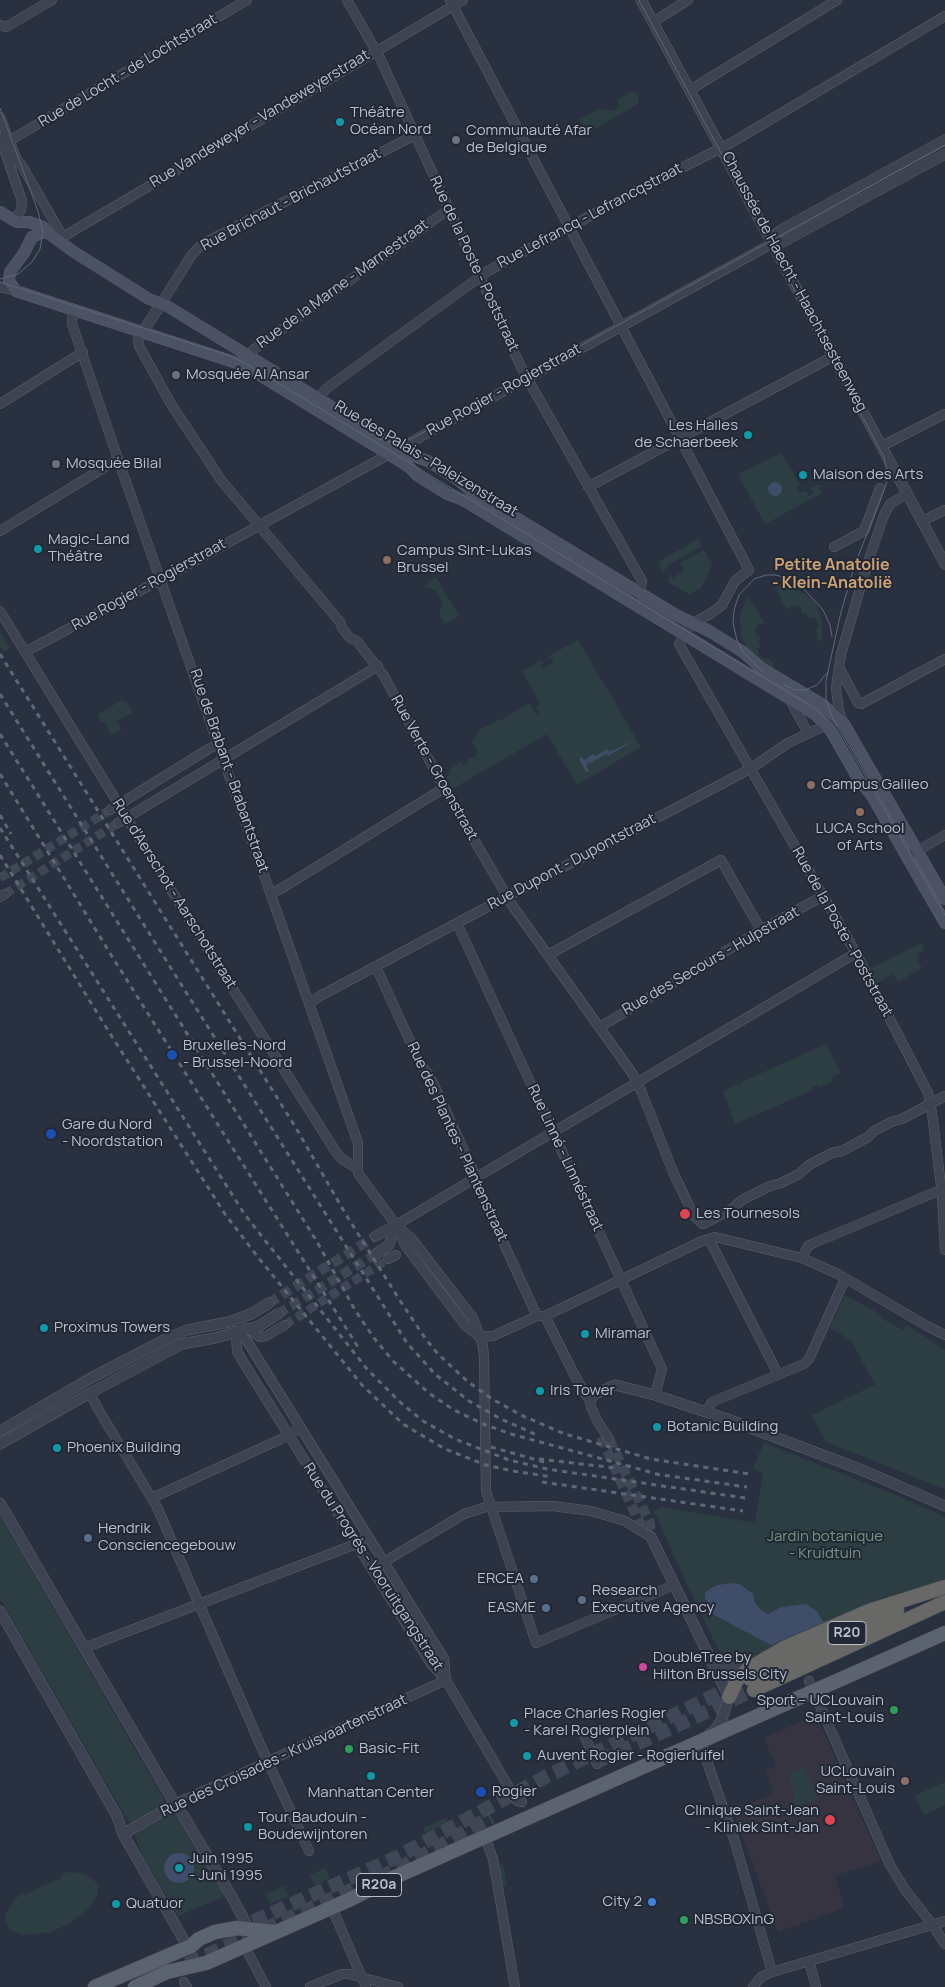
<!DOCTYPE html>
<html>
<head>
<meta charset="utf-8">
<style>
	body { margin:0 }
	canvas { display:block; background:#293140 }
</style>
</head>
<body>
<canvas width="945" height="1987"></canvas>
<script>
const c = document.querySelector('canvas').getContext('2d');
c.lineJoin = 'round';
function fill(path, color) { c.fillStyle = color; c.fill(path, 'evenodd'); }
const toPath = rows => new Path2D(rows.map(r => 'M' + r).join(''));
function strokePath(path, color, width, dash) { c.strokeStyle = color; c.lineWidth = width; c.lineCap = dash ? 'butt' : 'round'; c.setLineDash(dash || []); c.stroke(path); }
function label(font, color, halo, rows, align = 'center') {
  c.font = font + ' Manrope,sans-serif'; c.lineWidth = 4; c.setLineDash([]); c.textBaseline = 'middle'; c.strokeStyle = halo; c.fillStyle = color; for (const [text, x, y, turn = 0] of rows) {
    c.save(); c.translate(x, y); c.rotate((+turn || 0) * Math.PI / 180); c.textAlign = isNaN(turn) ? turn : align; if (halo) c.strokeText(text, 0, 0); c.fillText(text, 0, 0); c.restore();
  }
}
const medical = toPath([
	[816,1715,881,1861,834,1876,844,1904,841,1909,778,1932,733,1810,774,1794,766,1770,776,1766,764,1738]
]);
const green = toPath([
	[632,91,638,95,639,103,588,133,579,119,600,109,615,111,618,108,618,100],
	[781,453,800,484,797,487,800,493,806,491,809,496,814,493,811,488,819,484,821,486,819,487,822,493,765,524,738,474],
	[698,539,702,546,666,566,667,568,663,571,658,562],
	[704,550,712,565,701,588,689,594,671,584,667,578,671,576,673,578,684,571,680,563],
	[436,577,459,616,447,623,444,623,439,615,443,603,435,590,424,587],
	[773,582,786,585,798,590,809,597,816,604,822,620,822,642,815,637,818,634,815,631,818,627,816,619,811,617,807,618,807,613,802,614,801,608,797,605,791,606,786,610],
	[747,597,765,623,759,624,755,629,756,635,760,639,757,642,761,644,758,649,758,654,763,659,769,658,769,662,774,661,773,668,758,660,748,650,741,636,740,615],
	[0,631,10,648,4,652,0,646],
	[578,640,641,747,577,785,547,734,452,789,446,777,451,773,450,769,461,761,463,765,468,763,468,758,476,757,477,749,471,742,481,729,500,719,502,720,529,703,536,714,539,713,536,707,540,704,522,671,542,660,544,663,541,665,542,668,554,662,552,658,549,660,547,657],
	[122,700,122,702,126,701,133,712,117,721,122,729,111,735,104,721,101,722,97,715],
	[921,943,925,950,917,955,919,958,917,960,922,968,898,982,893,974,877,983,869,969],
	[826,1044,841,1073,832,1077,833,1081,820,1087,818,1084,812,1087,813,1090,735,1124,723,1091,737,1084,738,1086,742,1084,742,1082],
	[845,1295,880,1314,883,1319,903,1330,907,1325,945,1350,945,1489,827,1442,824,1438,812,1415,875,1385,851,1340,830,1328],
	[764,1443,898,1496,945,1517,945,1584,744,1665,730,1662,724,1657,716,1645,685,1580,654,1511,662,1507,755,1523,763,1473,753,1468],
	[0,1515,166,1803,133,1823,128,1821,0,1598],
	[804,1767,819,1799,791,1810,788,1804,793,1803,795,1794,790,1783,791,1773],
	[945,1782,945,1805,924,1815,915,1796],
	[170,1812,173,1813,184,1825,225,1896,178,1916,142,1855,135,1836,136,1832],
	[446,1818,448,1823,425,1833,423,1828],
	[503,1864,507,1886,500,1887,496,1865],
	[325,1868,330,1878,315,1885,310,1875],
	[68,1872,85,1874,96,1882,98,1888,97,1896,87,1910,70,1923,51,1932,22,1935,9,1929,6,1923,5,1914,15,1899,22,1893,25,1896,39,1887,62,1879,61,1874],
	[284,1886,289,1896,270,1904,266,1894]
]);
const water = toPath([
	'768 489a7 7 0 1 1 14 0a7 7 0 1 1-14 0Z',
	[635,740,608,756,606,754,590,763,588,760,589,763,586,765,589,771,586,772,579,759,581,757,585,760,593,754,596,756,607,749,609,752],
	[734,1583,741,1585,753,1594,755,1603,761,1610,768,1614,781,1607,806,1604,818,1612,821,1619,824,1622,771,1645,714,1615,705,1598,705,1592,717,1585],
	'164 1868a15 15 0 1 1 30 0a15 15 0 1 1-30 0Z'
]);
const minorTunnel = toPath([
	[0,878,110,810],
	[5,894,118,823],
	[285,1325,388,1259]
]);
const tertiaryTunnel = toPath([
	[269,1303,376,1236],
	[278,1314,376,1254],
	[601,1437,632,1507,642,1527,651,1536],
	[609,1439,650,1523,651,1537]
]);
const trunkTunnel = toPath([
	[599,1761,754,1690],
	[234,1930,395,1858,545,1777,738,1684],
	[187,1964,398,1869,491,1817]
]);
const minor = toPath([
	[347,0,380,58,522,369,642,581,641,586,635,596],
	[450,0,749,570,735,581,722,605,710,614,693,623,686,631,679,644,856,953,928,1093,932,1113,942,1194,945,1250],
	[653,22,688,0],
	[0,25,6,27,52,0],
	[690,90,837,0],
	[0,117,17,160,22,166,63,237],
	[0,137,22,201,21,210,14,220],
	[9,141,247,0],
	[59,242,63,237,463,0],
	[0,287,16,291],
	[161,304,191,256,198,248,206,242,415,135],
	[73,309,72,324,118,459,358,1143,358,1173,396,1225,412,1239,473,1318,483,1346,484,1358,486,1491,536,1643,674,1585],
	[142,333,138,339,139,346,171,404,221,480,340,622,342,628,350,638,357,641,384,676,444,788,512,905,632,1073,642,1093,673,1172,694,1216,703,1224,732,1209,742,1200,770,1186,781,1183,799,1174,809,1165,832,1153,842,1151,868,1137,874,1131,891,1122,902,1119,945,1096],
	[246,361,253,350,449,209],
	[318,398,327,388,488,271,642,188,731,143,945,16],
	[0,404,83,352],
	[882,446,945,414],
	[588,487,834,356],
	[922,521,945,510],
	[0,531,118,459],
	[834,547,864,531,880,488],
	[0,611,195,929,336,1152,342,1159,358,1169],
	[25,652,162,579,773,243],
	[839,667,858,703,861,704,945,659],
	[789,698,808,733],
	[843,722,839,711,836,688,841,654,867,565,884,515,890,504,907,494],
	[110,810,210,748,219,744],
	[118,823,378,666],
	[912,854,945,835],
	[271,894,284,887,444,788],
	[0,897,5,894],
	[457,923,662,1369,655,1395],
	[548,955,721,860,761,930],
	[376,967,421,1065,429,1075,440,1098,476,1177,477,1185,537,1316],
	[309,1004,320,996,457,923,750,769,788,743,835,721],
	[600,1027,761,930,823,896],
	[396,1225,856,953],
	[397,1227,405,1245,465,1325,479,1336],
	[709,1239,778,1374],
	[802,1258,808,1246,814,1243,945,1188],
	[388,1259,396,1255],
	[545,1316,574,1374,585,1394,590,1400,591,1407,598,1422,609,1439],
	[246,1328,260,1337,266,1336,285,1325],
	[236,1331,237,1351,242,1360,431,1664,446,1680,514,1796,517,1801,522,1802],
	[236,1331,247,1341,444,1659,446,1680],
	[479,1337,493,1336,537,1316,545,1316,700,1242,715,1237,802,1258,838,1274,927,1326,945,1335],
	[90,1393,98,1409,157,1507,263,1751,309,1851],
	[706,1412,712,1402,804,1364,809,1359,845,1279],
	[152,1498,281,1439,300,1428],
	[372,1569,464,1514,486,1507,553,1506,591,1511,625,1521,651,1537],
	[84,1648,356,1544,368,1537],
	[809,1681,890,1865,906,1891,932,1924,945,1944],
	[584,1735,597,1764],
	[700,1741,735,1842,772,1972],
	[175,1804,446,1680],
	[485,1837,493,1859,515,1987],
	[332,1908,366,1987],
	[244,1945,266,1987],
	[809,1961,816,1987],
	[184,1982,187,1987],
	[310,1987,342,1974,349,1974,398,1987],
	[753,1987,761,1977,772,1972,945,1921]
]);
const tertiary = toPath([
	[641,0,945,564],
	[772,241,775,235,781,230,945,140],
	[774,245,779,244,945,154],
	[142,333,161,304],
	[376,1236,396,1225],
	[376,1254,389,1245,396,1225],
	[590,1400,595,1394,615,1385,655,1395,727,1419,862,1470,945,1506],
	[0,1431,91,1378,172,1336,187,1330,229,1322,251,1314,269,1303],
	[0,1444,90,1393,182,1344,215,1338,259,1326,278,1314],
	[0,1503,175,1804,183,1815,233,1899,249,1929,247,1935],
	[651,1537,729,1697,722,1719,715,1730,709,1734],
	[0,1611,117,1816,123,1834,185,1942,191,1946],
	[712,1663,728,1667,748,1669],
	[123,1834,175,1804]
]);
const secondary = toPath([
	[0,212,17,222,29,222,43,227,48,233,74,252,149,299,167,306,391,443,414,456,428,461,457,479,470,490,676,615,709,631,743,652,761,668,823,705,844,724,945,899],
	[48,233,43,232,32,237,24,253,10,272,9,281,16,291,243,365,398,460,409,467,418,476,447,494,463,500,816,715,831,731,859,780,872,796,945,923]
]);
const primary = toPath([
	[95,1987,191,1946,199,1939,215,1932,237,1928,273,1932],
	[135,1987,167,1972,206,1963,351,1899,384,1882,471,1843,945,1633]
]);
const trunk = toPath([
	[750,1679,897,1610],
	[754,1690,945,1602],
	[729,1697,737,1680,748,1669,784,1648,869,1611,945,1587]
]);
const tram = toPath([
	[639,0,884,457,887,473,886,485,854,567,840,616,826,681,826,701,834,721,945,915],
	[0,108,38,211,43,232,40,249,32,262,18,274,0,279],
	[0,282,230,356,245,363,807,704,824,716,833,726],
	[378,439,396,443,413,438,945,145],
	[763,672,743,652,737,640,733,623,734,610,739,595,754,579,766,575,776,575,792,580,803,588,823,610,830,625,832,637],
	[784,685,795,690,805,690,817,685,827,673]
]);
const rail = toPath([
	[0,654,296,1128,345,1213,399,1299,425,1338,438,1354,467,1381,492,1399,523,1416,565,1434,651,1459,749,1474],
	[0,694,179,981,407,1343,435,1374,469,1401,501,1419,537,1435],
	[0,734,316,1240,355,1310,374,1338,393,1361,430,1394,454,1410,483,1424,511,1434,661,1475],
	[0,774,113,958,358,1347],
	[0,815,11,834],
	[0,828,245,1215,367,1369,401,1403,423,1421,455,1439,509,1460,547,1469,745,1498],
	[0,855,104,1024,225,1214,257,1256,362,1385,403,1424,445,1449,486,1465,513,1471,552,1477],
	[491,1447,544,1462],
	[539,1459,616,1468],
	[655,1474,747,1487],
	[542,1482,743,1511]
]);
const markers = [
	[340,122,5,"#0f9aa8"],
	[456,140,5,"#6b7280"],
	[176,375,5,"#6b7280"],
	[748,435,5,"#0f9aa8"],
	[56,464,5,"#6b7280"],
	[803,475,5,"#0f9aa8"],
	[38,549,5,"#0f9aa8"],
	[387,560,5,"#8d6e63"],
	[811,785,5,"#8d6e63"],
	[860,812,5,"#8d6e63"],
	[172,1055,6,"#1a4fb4"],
	[51,1134,6,"#1a4fb4"],
	[685,1214,6,"#e0444e"],
	[44,1328,5,"#0f9aa8"],
	[585,1334,5,"#0f9aa8"],
	[540,1391,5,"#0f9aa8"],
	[657,1427,5,"#0f9aa8"],
	[57,1448,5,"#0f9aa8"],
	[88,1538,5,"#5c6f8a"],
	[534,1579,5,"#5c6f8a"],
	[582,1600,5,"#5c6f8a"],
	[546,1608,5,"#5c6f8a"],
	[643,1667,5,"#d1479c"],
	[894,1710,5,"#2e9e5b"],
	[514,1723,5,"#0f9aa8"],
	[349,1749,5,"#2e9e5b"],
	[527,1756,5,"#0f9aa8"],
	[371,1776,5,"#0f9aa8"],
	[905,1781,5,"#8d6e63"],
	[481,1792,6,"#1a4fb4"],
	[830,1820,6,"#e0444e"],
	[248,1827,5,"#0f9aa8"],
	[179,1868,5,"#0f9aa8"],
	[652,1902,5,"#3f7fe0"],
	[116,1904,5,"#0f9aa8"],
	[684,1920,5,"#2e9e5b"]
];
const shields = [
	[847,1633,38],
	[379,1885,45]
];
const shieldNames = [
	["R20",847,1633],
	["R20a",379,1885]
];
const streetNames = [
	["Rue de Locht - de Lochtstraat",128,71,-31],
	["Rue Vandeweyer - Vandeweyerstraat",260,119,-31],
	["Rue Brichaut - Brichautstraat",291,200,-28],
	["Rue Lefrancq - Lefrancqstraat",590,216,-28],
	["Rue de la Poste - Poststraat",474,264,65],
	["Chaussée de Haecht - Haachtsesteenweg",794,282,62],
	["Rue de la Marne - Marnestraat",343,284,-36],
	["Rue Rogier - Rogierstraat",504,390,-29],
	["Rue des Palais - Paleizenstraat",426,459,31],
	["Rue Rogier - Rogierstraat",149,585,-29],
	["Rue Verte - Groenstraat",434,768,61],
	["Rue de Brabant - Brabantstraat",229,771,71],
	["Rue Dupont - Dupontstraat",572,862,-28],
	["Rue d'Aerschot - Aarschotstraat",174,894,58],
	["Rue de la Poste - Poststraat",842,932,61],
	["Rue des Secours - Hulpstraat",711,961,-30],
	["Rue des Plantes - Plantenstraat",457,1142,65],
	["Rue Linné - Linnéstraat",565,1158,65],
	["Rue du Progrès - Vooruitgangstraat",373,1567,57],
	["Rue des Croisades - Kruisvaartenstraat",284,1756,-25]
];
const poiNames = [
	["Théâtre",350,113],
	["Océan Nord",350,130],
	["Communauté Afar",466,131],
	["de Belgique",466,148],
	["Mosquée Al Ansar",186,375],
	["Les Halles",738,426,"right"],
	["de Schaerbeek",738,443,"right"],
	["Mosquée Bilal",66,464],
	["Maison des Arts",813,475],
	["Magic-Land",48,540],
	["Théâtre",48,557],
	["Campus Sint-Lukas",397,551],
	["Brussel",397,568],
	["Campus Galileo",821,785],
	["LUCA School",860,829,"center"],
	["of Arts",860,846,"center"],
	["Bruxelles-Nord",183,1046],
	["- Brussel-Noord",183,1063],
	["Gare du Nord",62,1125],
	["- Noordstation",62,1142],
	["Les Tournesols",696,1214],
	["Proximus Towers",54,1328],
	["Miramar",595,1334],
	["Iris Tower",550,1391],
	["Botanic Building",667,1427],
	["Phoenix Building",67,1448],
	["Hendrik",98,1529],
	["Consciencegebouw",98,1546],
	["ERCEA",524,1579,"right"],
	["Research",592,1591],
	["Executive Agency",592,1608],
	["EASME",536,1608,"right"],
	["DoubleTree by",653,1658],
	["Hilton Brussels City",653,1675],
	["Sport – UCLouvain",884,1701,"right"],
	["Saint-Louis",884,1718,"right"],
	["Place Charles Rogier",524,1714],
	["- Karel Rogierplein",524,1731],
	["Basic-Fit",359,1749],
	["Auvent Rogier - Rogierluifel",537,1756],
	["UCLouvain",895,1772,"right"],
	["Saint-Louis",895,1789,"right"],
	["Rogier",492,1792],
	["Manhattan Center",371,1793,"center"],
	["Clinique Saint-Jean",819,1811,"right"],
	["- Kliniek Sint-Jan",819,1828,"right"],
	["Tour Baudouin -",258,1818],
	["Boudewijntoren",258,1835],
	["Juin 1995",189,1859],
	["- Juni 1995",189,1876],
	["City 2",642,1902,"right"],
	["Quatuor",126,1904],
	["NBSBOXInG",694,1920]
];
const parkNames = [
	["Jardin botanique",825,1537],
	["- Kruidtuin",825,1554]
];
const neighbourhoodNames = [
	["Petite Anatolie",832,566],
	["- Klein-Anatolië",832,584]
];
fill(medical, '#373442');
fill(green, '#2c3e42');
fill(water, '#404d68');
strokePath(minorTunnel, '#3f4655', 9, [9, 4.5]);
strokePath(tertiaryTunnel, '#3f4655', 10, [10, 5]);
strokePath(trunkTunnel, '#3f4655', 14, [14, 7]);
strokePath(minor, '#5b616d', 10);
strokePath(tertiary, '#5b616d', 11);
strokePath(secondary, '#5b616d', 12);
strokePath(primary, '#474c59', 15);
strokePath(trunk, '#484e5a', 15);
strokePath(minor, '#3d4350', 9);
strokePath(tertiary, '#3d4350', 10);
strokePath(secondary, '#4b5263', 11);
strokePath(primary, '#5b6270', 14);
strokePath(trunk, '#686866', 14);
strokePath(tram, '#5f6777', 1);
strokePath(rail, '#5f6777', 3, [5, 5]);
for (const [x, y, r, color] of markers) { const dot = new Path2D(); dot.arc(x, y, r, 0, 2 * Math.PI); c.fillStyle = color; c.fill(dot); strokePath(dot, '#222835', 2); }
for (const [x, y, w] of shields) { const box = new Path2D(); box.roundRect(x - w / 2, y - 11.5, w, 23, 4); c.fillStyle = '#222835'; c.fill(box); strokePath(box, '#babfca', 1); }
label('bold 14px', '#babfca', null, shieldNames);
label('15px', '#babfca', '#222835', streetNames);
label('15px', '#babfca', '#222835', poiNames, 'left');
label('15px', '#73997f', '#222835', parkNames);
label('bold 16px', '#cda272', '#222835', neighbourhoodNames);
</script>
</body>
</html>
